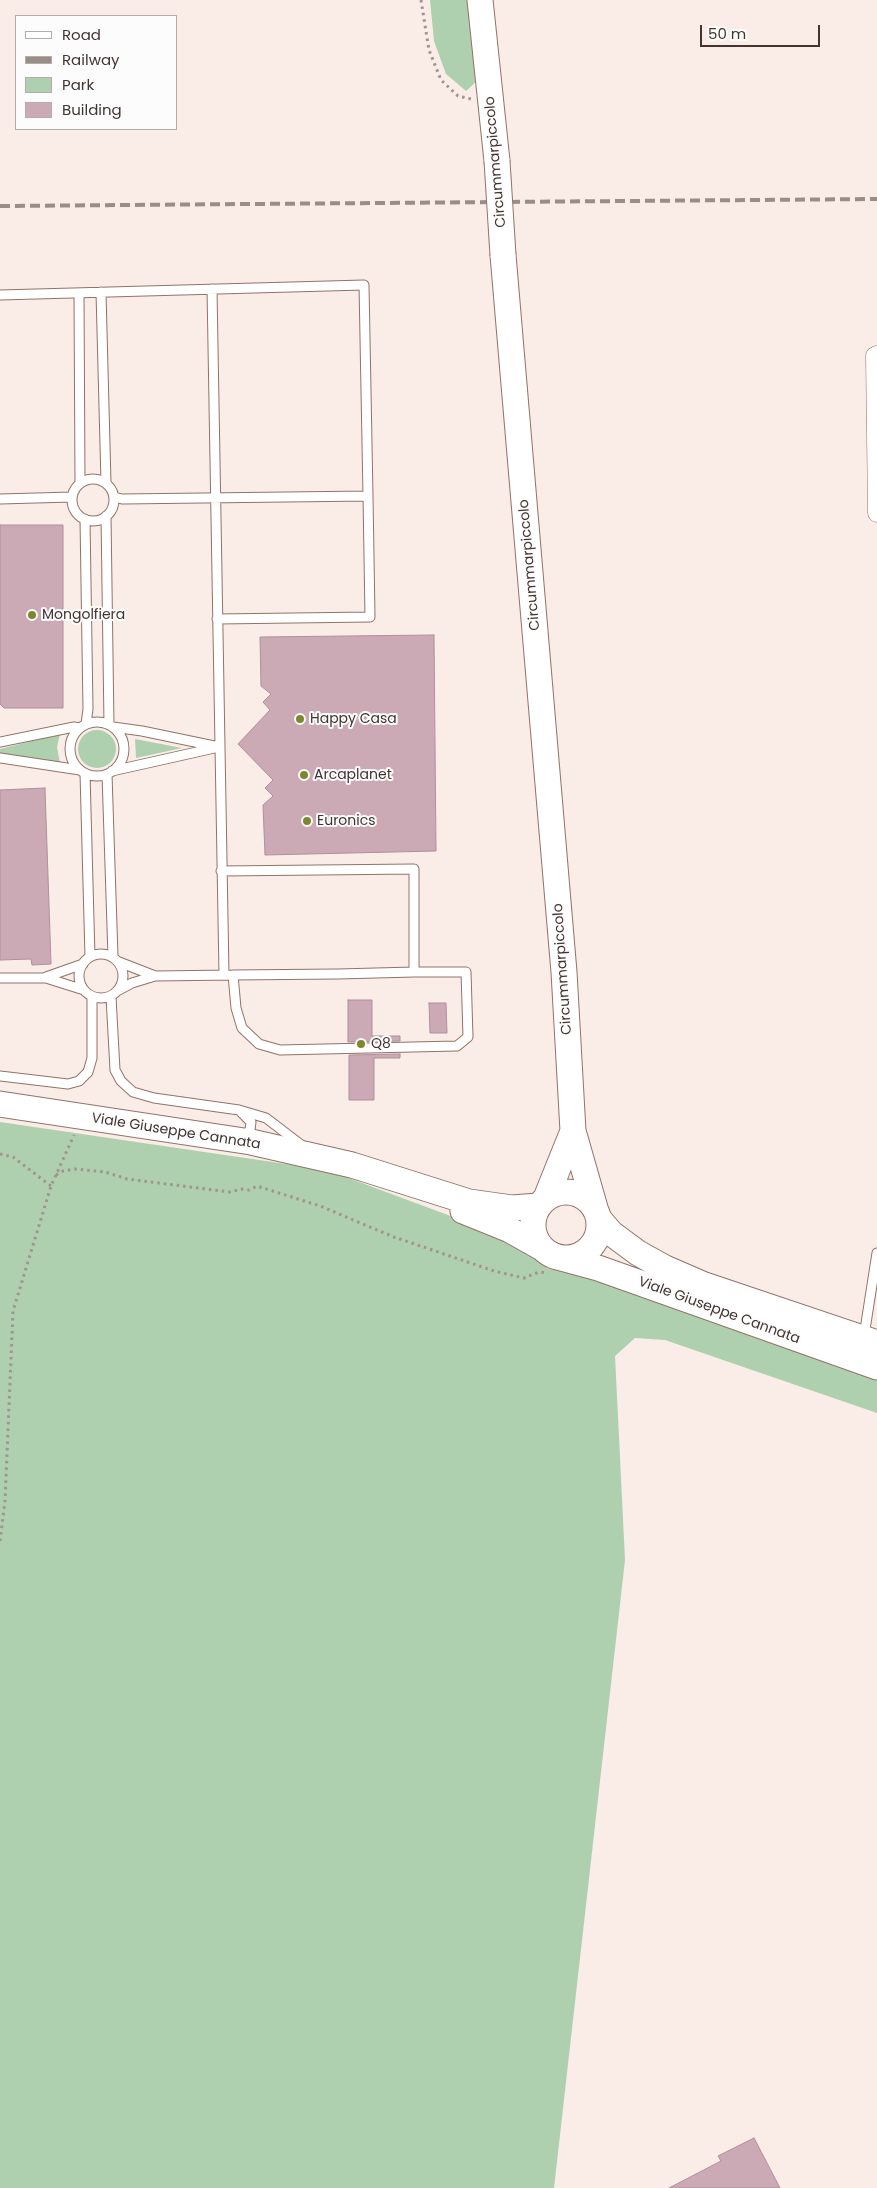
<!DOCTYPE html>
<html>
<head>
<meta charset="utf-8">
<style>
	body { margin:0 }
	#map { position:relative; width:877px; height:2188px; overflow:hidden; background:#faece7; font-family:Poppins,sans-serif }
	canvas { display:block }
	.legend { position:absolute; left:15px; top:15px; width:162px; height:115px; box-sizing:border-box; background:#fcfcfc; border:1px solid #b2acaa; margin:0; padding:6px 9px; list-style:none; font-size:15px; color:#42342f }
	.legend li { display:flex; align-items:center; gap:10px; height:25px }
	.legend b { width:25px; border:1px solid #b2acaa }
	.scale { position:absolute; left:700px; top:25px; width:120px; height:22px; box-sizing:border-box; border:2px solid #42342f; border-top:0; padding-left:6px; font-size:15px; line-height:18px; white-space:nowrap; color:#42342f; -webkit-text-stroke:4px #fcfcfc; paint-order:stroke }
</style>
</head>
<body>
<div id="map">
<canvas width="877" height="2188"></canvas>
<ul class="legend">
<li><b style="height:6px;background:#fff"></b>Road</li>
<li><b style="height:6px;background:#9a8c87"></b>Railway</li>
<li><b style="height:14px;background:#aed0ae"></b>Park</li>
<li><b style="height:14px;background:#cbaab6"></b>Building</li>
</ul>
<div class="scale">50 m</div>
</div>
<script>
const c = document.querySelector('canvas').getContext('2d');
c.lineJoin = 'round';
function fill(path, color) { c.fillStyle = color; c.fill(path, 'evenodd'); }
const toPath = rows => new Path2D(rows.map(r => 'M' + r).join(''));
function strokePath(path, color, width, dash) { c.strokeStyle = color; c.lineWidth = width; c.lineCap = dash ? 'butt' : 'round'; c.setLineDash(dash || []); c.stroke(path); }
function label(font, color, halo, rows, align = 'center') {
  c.font = font + ' Poppins,sans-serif'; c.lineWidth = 4; c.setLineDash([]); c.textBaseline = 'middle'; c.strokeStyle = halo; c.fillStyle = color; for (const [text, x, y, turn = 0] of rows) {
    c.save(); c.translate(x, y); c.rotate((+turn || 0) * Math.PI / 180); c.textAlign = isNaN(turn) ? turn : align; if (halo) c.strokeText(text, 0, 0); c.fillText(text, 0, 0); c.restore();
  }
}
const green = toPath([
	[430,0,469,0,478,80,466,91,446,74,434,41],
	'78 749a19 19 0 1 1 38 0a19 19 0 1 1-38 0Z',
	[60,734,57,747,60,763,0,753,0,749],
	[135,739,182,748,136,758],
	[0,1122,327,1170,515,1240,548,1269,603,1278,877,1374,877,1413,665,1340,635,1338,615,1356,625,1560,554,2188,0,2188]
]);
const building = toPath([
	[0,525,63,525,63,708,4,708,0,704,0,525],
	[434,635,436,851,265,855,263,805,273,796,265,788,273,780,238,744,270,710,263,702,271,694,261,686,260,637,434,635],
	[45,788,51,964,32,965,31,959,0,960,0,790,45,788],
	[348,1000,372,1000,372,1036,400,1036,400,1041,348,1042,348,1000],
	[429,1003,446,1003,447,1033,430,1033,429,1003],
	[400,1054,400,1058,374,1058,374,1100,349,1100,349,1055,400,1054],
	[754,2138,780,2188,669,2188,721,2161,718,2156,754,2138]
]);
const path = toPath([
	[421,0,429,50,441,80,458,96,471,99],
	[0,1154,13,1157,51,1186],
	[56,1175,63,1171,75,1169,105,1172,127,1179,230,1192,242,1189,249,1190,257,1186,320,1206,394,1237,494,1271,524,1278,539,1272,548,1273],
	[0,1541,5,1501,13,1311,51,1186,74,1135]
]);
const lane = toPath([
	[212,289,224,975],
	[101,292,106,483],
	[79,293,80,483],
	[0,295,364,285,368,496],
	'72 500a21 21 0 1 1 42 0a21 21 0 1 1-42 0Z',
	[114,497,122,499,368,496,370,617,217,619],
	[0,499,72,497],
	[106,516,109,725],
	[85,519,88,709,86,724],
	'70 749a27 27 0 1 1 54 0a27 27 0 1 1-54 0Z',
	[0,742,74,727,80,728],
	[0,758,80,770],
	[112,771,219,747,142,731,113,727],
	[85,773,90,957],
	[107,774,113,957],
	[221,871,414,869,414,972],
	'79 976a22 22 0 1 1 44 0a22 22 0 1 1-44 0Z',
	[119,962,155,976,132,983,119,990],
	[155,976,233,975,338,974,414,972,466,972,468,1037,457,1046,280,1050,259,1044,242,1028,236,1008,233,975],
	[46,977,83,964],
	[0,978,46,978,84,990],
	[111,997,115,1070,121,1081,133,1092,154,1098,239,1110,266,1118,304,1147],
	[0,1076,68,1084,79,1081,88,1072,92,1058,92,997],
	[241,1112,251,1122,250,1130,244,1137],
	[864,1336,877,1253]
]);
const street = toPath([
	[877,355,875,356,877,513]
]);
const secondary = toPath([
	[480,0,497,161],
	[503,255,564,972,573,1131,595,1208],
	[0,1104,251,1142,352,1165,469,1202,512,1208,538,1206],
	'533 1225a33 33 0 1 1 66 0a33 33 0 1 1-66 0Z',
	[546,1198,573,1131],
	[463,1211,510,1230,542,1248],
	[599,1219,611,1233,638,1253,665,1268,702,1284,877,1343],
	[561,1258,598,1268,877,1367]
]);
const rail = toPath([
	[0,206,877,199]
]);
const secondaryBridge = toPath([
	[497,161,503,255]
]);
const markers = [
	[32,615,5,"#808530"],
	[300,719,5,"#808530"],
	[304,775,5,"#808530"],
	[307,821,5,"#808530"],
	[361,1044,5,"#808530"]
];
const streetNames = [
	["Circummarpiccolo",496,162,-95],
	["Circummarpiccolo",530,565,-95],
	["Circummarpiccolo",563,969,-94],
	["Viale Giuseppe Cannata",176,1132,9],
	["Viale Giuseppe Cannata",719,1311,20]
];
const poiNames = [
	["Mongolfiera",42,615],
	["Happy Casa",310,719],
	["Arcaplanet",314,775],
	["Euronics",317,821],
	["Q8",371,1044]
];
fill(green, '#aed0ae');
fill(building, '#cbaab6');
strokePath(building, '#af8f9b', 1);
strokePath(lane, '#917368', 11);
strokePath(street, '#917368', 19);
strokePath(secondary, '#917368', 27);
strokePath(path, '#a1938e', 3, [2.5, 4]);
strokePath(lane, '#fff', 9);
strokePath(street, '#fff', 18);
strokePath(secondary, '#fff', 25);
strokePath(rail, '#9a8c87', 4, [10, 5]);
strokePath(secondaryBridge, '#917368', 27, []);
strokePath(secondaryBridge, '#fff', 25);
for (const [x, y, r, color] of markers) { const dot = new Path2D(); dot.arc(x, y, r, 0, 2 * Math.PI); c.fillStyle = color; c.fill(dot); strokePath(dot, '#fcfcfc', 2); }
label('14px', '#42342f', '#fcfcfc', streetNames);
label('14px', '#42342f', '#fcfcfc', poiNames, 'left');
</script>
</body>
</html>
